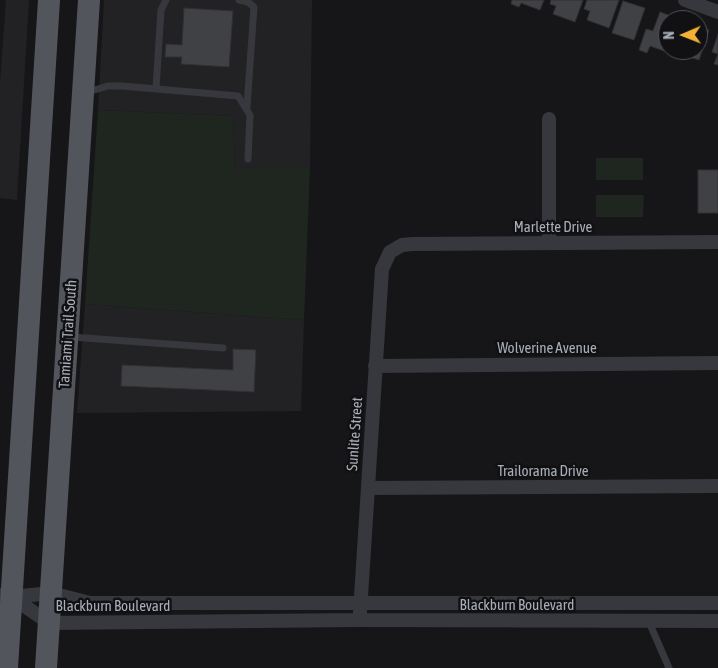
<!DOCTYPE html>
<html>
<head>
<meta charset="utf-8">
<style>
	body { margin:0 }
	#map { position:relative; width:718px; height:668px; overflow:hidden; background:#161618; font-family:"Asap Condensed",sans-serif }
	canvas { display:block }
	.north { position:absolute; left:658px; top:10px; width:50px; height:50px; box-sizing:border-box; background:#111113; border:1px solid #4d4f55; border-radius:50%; rotate:269deg; font-size:14px; font-weight:700; line-height:20px; text-align:center; color:#a8adb8 }
	.north::after { content:''; display:block; margin:auto; width:18px; height:22px; background:#f2b134; clip-path:polygon(50% 0,100% 100%,50% 72%,0 100%) }
</style>
</head>
<body>
<div id="map">
<canvas width="718" height="668"></canvas>
<div class="north">N</div>
</div>
<script>
const c = document.querySelector('canvas').getContext('2d');
c.lineJoin = 'round';
function fill(path, color) { c.fillStyle = color; c.fill(path, 'evenodd'); }
const toPath = rows => new Path2D(rows.map(r => 'M' + r).join(''));
function strokePath(path, color, width, dash) { c.strokeStyle = color; c.lineWidth = width; c.lineCap = dash ? 'butt' : 'round'; c.setLineDash(dash || []); c.stroke(path); }
function label(font, color, halo, rows, align = 'center') {
  c.font = font + ' "Asap Condensed",sans-serif'; c.lineWidth = 5; c.setLineDash([]); c.textBaseline = 'middle'; c.strokeStyle = halo; c.fillStyle = color; for (const [text, x, y, turn = 0] of rows) {
    c.save(); c.translate(x, y); c.rotate((+turn || 0) * Math.PI / 180); c.textAlign = isNaN(turn) ? turn : align; if (halo) c.strokeText(text, 0, 0); c.fillText(text, 0, 0); c.restore();
  }
}
const built = toPath([
	[6,0,29,0,17,200,0,198,0,83],
	[104,0,312,0,310,168,235,168,233,116,98,110],
	[85,304,304,320,301,411,77,413]
]);
const green = toPath([
	[98,110,233,116,235,168,310,168,304,320,85,304],
	[596,158,643,158,643,180,596,180],
	[596,195,644,195,643,217,596,217]
]);
const building = toPath([
	[512,0,544,0,540,10,521,3,519,7,511,4,512,0],
	[551,0,583,0,575,22,553,14,556,6,550,4,551,0],
	[587,0,619,0,609,28,587,20,590,11,584,9,587,0],
	[623,1,645,8,634,40,612,33,623,1],
	[184,8,233,11,229,67,181,64,182,57,165,57,166,44,182,45,184,8],
	[660,12,679,19,668,20,668,38,664,51,650,46,647,53,639,50,646,29,653,31,660,12],
	[698,26,709,30,699,60,677,53,678,50,698,50,698,26],
	[718,34,718,65,714,64,718,54,712,52,718,34],
	[698,170,718,170,718,213,698,213,698,170],
	[233,349,256,350,254,392,121,386,122,365,233,370,233,349]
]);
const lane = toPath([
	[239,0,248,2,254,7,247,107],
	[156,88,161,10,166,0],
	[88,92,108,86,122,86,238,96,250,115,248,159],
	[71,337,223,348],
	[649,622,669,668]
]);
const street = toPath([
	[685,0,718,12],
	[549,243,549,119],
	[375,366,718,363],
	[368,488,718,486],
	[0,595,12,597,51,593,90,603,718,603],
	[12,597,49,623,359,620,718,621],
	[360,612,382,269,390,252,402,245,412,244,718,242]
]);
const primary = toPath([
	[7,668,49,0],
	[46,668,89,0]
]);
const streetNames = [
	["Marlette Drive",553,227],
	["Tamiami Trail South",68,334,-86],
	["Wolverine Avenue",547,348],
	["Sunlite Street",355,434,-86],
	["Trailorama Drive",543,471],
	["Blackburn Boulevard",517,605],
	["Blackburn Boulevard",113,606]
];
fill(built, '#222225');
fill(green, '#1e261f');
fill(building, '#404145');
strokePath(building, '#303034', 1);
strokePath(lane, '#37383d', 7);
strokePath(street, '#37383d', 14);
strokePath(primary, '#53555c', 22);
label('15px', '#a8adb8', '#111113', streetNames);
</script>
</body>
</html>
